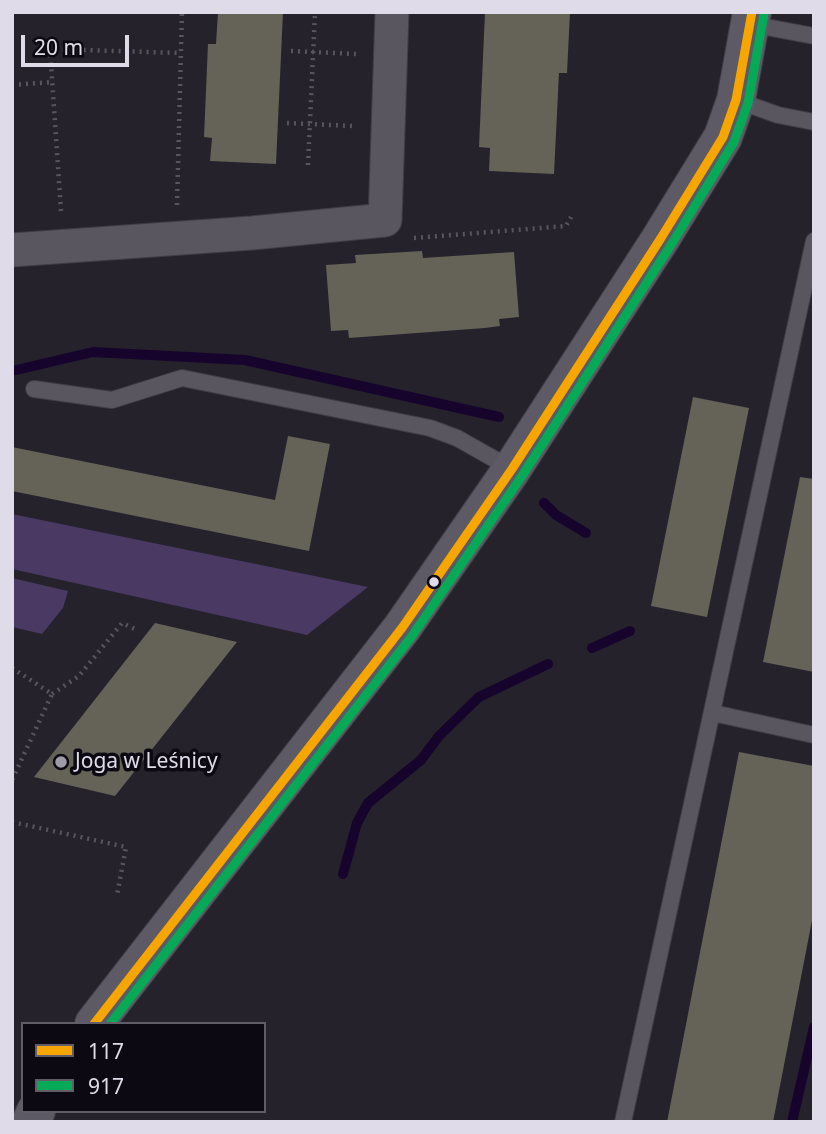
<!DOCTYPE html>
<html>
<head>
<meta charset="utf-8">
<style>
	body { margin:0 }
	#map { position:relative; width:826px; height:1134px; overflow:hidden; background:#25222c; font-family:"Noto Sans",sans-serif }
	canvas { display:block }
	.frame { position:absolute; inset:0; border:14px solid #e0dbe9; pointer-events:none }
	.legend { position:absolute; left:21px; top:1022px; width:245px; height:91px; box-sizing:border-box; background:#0c0912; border:2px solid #615d68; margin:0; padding:9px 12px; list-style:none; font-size:21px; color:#e0dbe9 }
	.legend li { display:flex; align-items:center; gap:14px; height:35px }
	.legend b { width:35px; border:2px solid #615d68 }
	.scale { position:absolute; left:21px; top:35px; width:108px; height:32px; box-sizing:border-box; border:4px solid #e0dbe9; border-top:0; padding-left:9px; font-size:21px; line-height:24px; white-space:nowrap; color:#e0dbe9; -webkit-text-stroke:5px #0c0912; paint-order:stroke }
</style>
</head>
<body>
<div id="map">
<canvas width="826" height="1134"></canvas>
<div class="frame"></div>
<ul class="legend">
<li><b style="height:9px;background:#f7a600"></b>117</li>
<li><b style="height:9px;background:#06aa56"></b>917</li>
</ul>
<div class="scale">20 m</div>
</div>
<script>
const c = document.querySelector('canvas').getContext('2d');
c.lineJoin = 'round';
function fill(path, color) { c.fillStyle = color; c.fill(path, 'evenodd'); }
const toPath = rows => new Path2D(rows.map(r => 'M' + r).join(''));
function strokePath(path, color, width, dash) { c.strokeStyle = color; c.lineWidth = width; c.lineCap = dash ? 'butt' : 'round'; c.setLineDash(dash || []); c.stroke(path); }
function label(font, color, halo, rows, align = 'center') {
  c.font = font + ' "Noto Sans",sans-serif'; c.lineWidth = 7; c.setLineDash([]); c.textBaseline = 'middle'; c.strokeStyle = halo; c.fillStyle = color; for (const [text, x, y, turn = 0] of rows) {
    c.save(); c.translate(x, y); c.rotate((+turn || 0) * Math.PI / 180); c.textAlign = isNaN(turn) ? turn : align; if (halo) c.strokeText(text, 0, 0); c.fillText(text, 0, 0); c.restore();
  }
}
const green = toPath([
	[12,514,368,587,307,635,12,569],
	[12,578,68,591,63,608,42,634,12,627]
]);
const stream = toPath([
	[12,371,93,352,245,360,499,417],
	[544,503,556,515,586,533],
	[592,648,630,631],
	[343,874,357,823,368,803,421,760,439,736,479,697,548,664],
	[792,1122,814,1027]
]);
const building = toPath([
	[218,12,283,12,276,164,210,161,212,138,204,137,208,44,216,44],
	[485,12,570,12,567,73,559,73,554,174,489,171,490,148,479,147],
	[422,251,423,258,514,252,519,317,499,319,500,326,485,328,349,338,348,330,331,331,326,265,356,263,355,255],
	[693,397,749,408,707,617,651,606],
	[288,436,330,444,309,551,12,491,12,447,275,500],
	[800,477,814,479,814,672,763,662],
	[155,623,237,642,115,796,34,777],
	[739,752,814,766,814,910,773,1122,667,1122]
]);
const path = toPath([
	[291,51,356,54],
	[12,85,53,82],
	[287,123,353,126],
	[308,165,315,12],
	[177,205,182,12],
	[61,211,50,49,181,53],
	[414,238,566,226,571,217],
	[12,668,52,694,12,780],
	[52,694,79,676,122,623,137,630],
	[12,822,126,847,117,895]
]);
const lane = toPath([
	[750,24,814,36],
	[736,100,778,115,814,122],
	[34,389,112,400,182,378,430,428,457,438,512,469],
	[713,713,814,735],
	[623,1122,814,241]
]);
const street = toPath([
	[12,250,252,233,385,220,392,12]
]);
const secondary = toPath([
	[94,1024,402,628,512,469,661,238,723,137,736,100,752,12],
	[31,1122,36,1111]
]);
const bus1 = toPath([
	[94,1024,402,628,512,469,661,238,723,137,736,100,752,12]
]);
const bus2 = toPath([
	[110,1024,412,636,522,476,671,245,734,142,748,103,764,14]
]);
const markers = [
	[434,582,6,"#e0dbe9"],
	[61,762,7,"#9f9aa7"]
];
const poiNames = [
	["Joga w Leśnicy",75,762]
];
fill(green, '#493963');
strokePath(stream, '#17042c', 10);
fill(building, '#656257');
strokePath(lane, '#403d46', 18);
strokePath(street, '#403d46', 35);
strokePath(secondary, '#403d46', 40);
strokePath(path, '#58555d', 4.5, [2, 5]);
strokePath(lane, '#5a5660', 16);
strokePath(street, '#5a5660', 33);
strokePath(secondary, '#5d5965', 38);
strokePath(bus1, '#f7a600', 9);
strokePath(bus2, '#06aa56', 9);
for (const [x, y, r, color] of markers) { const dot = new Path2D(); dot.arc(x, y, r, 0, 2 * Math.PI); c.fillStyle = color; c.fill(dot); strokePath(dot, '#0c0912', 2.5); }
label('21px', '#e0dbe9', '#0c0912', poiNames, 'left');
</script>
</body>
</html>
